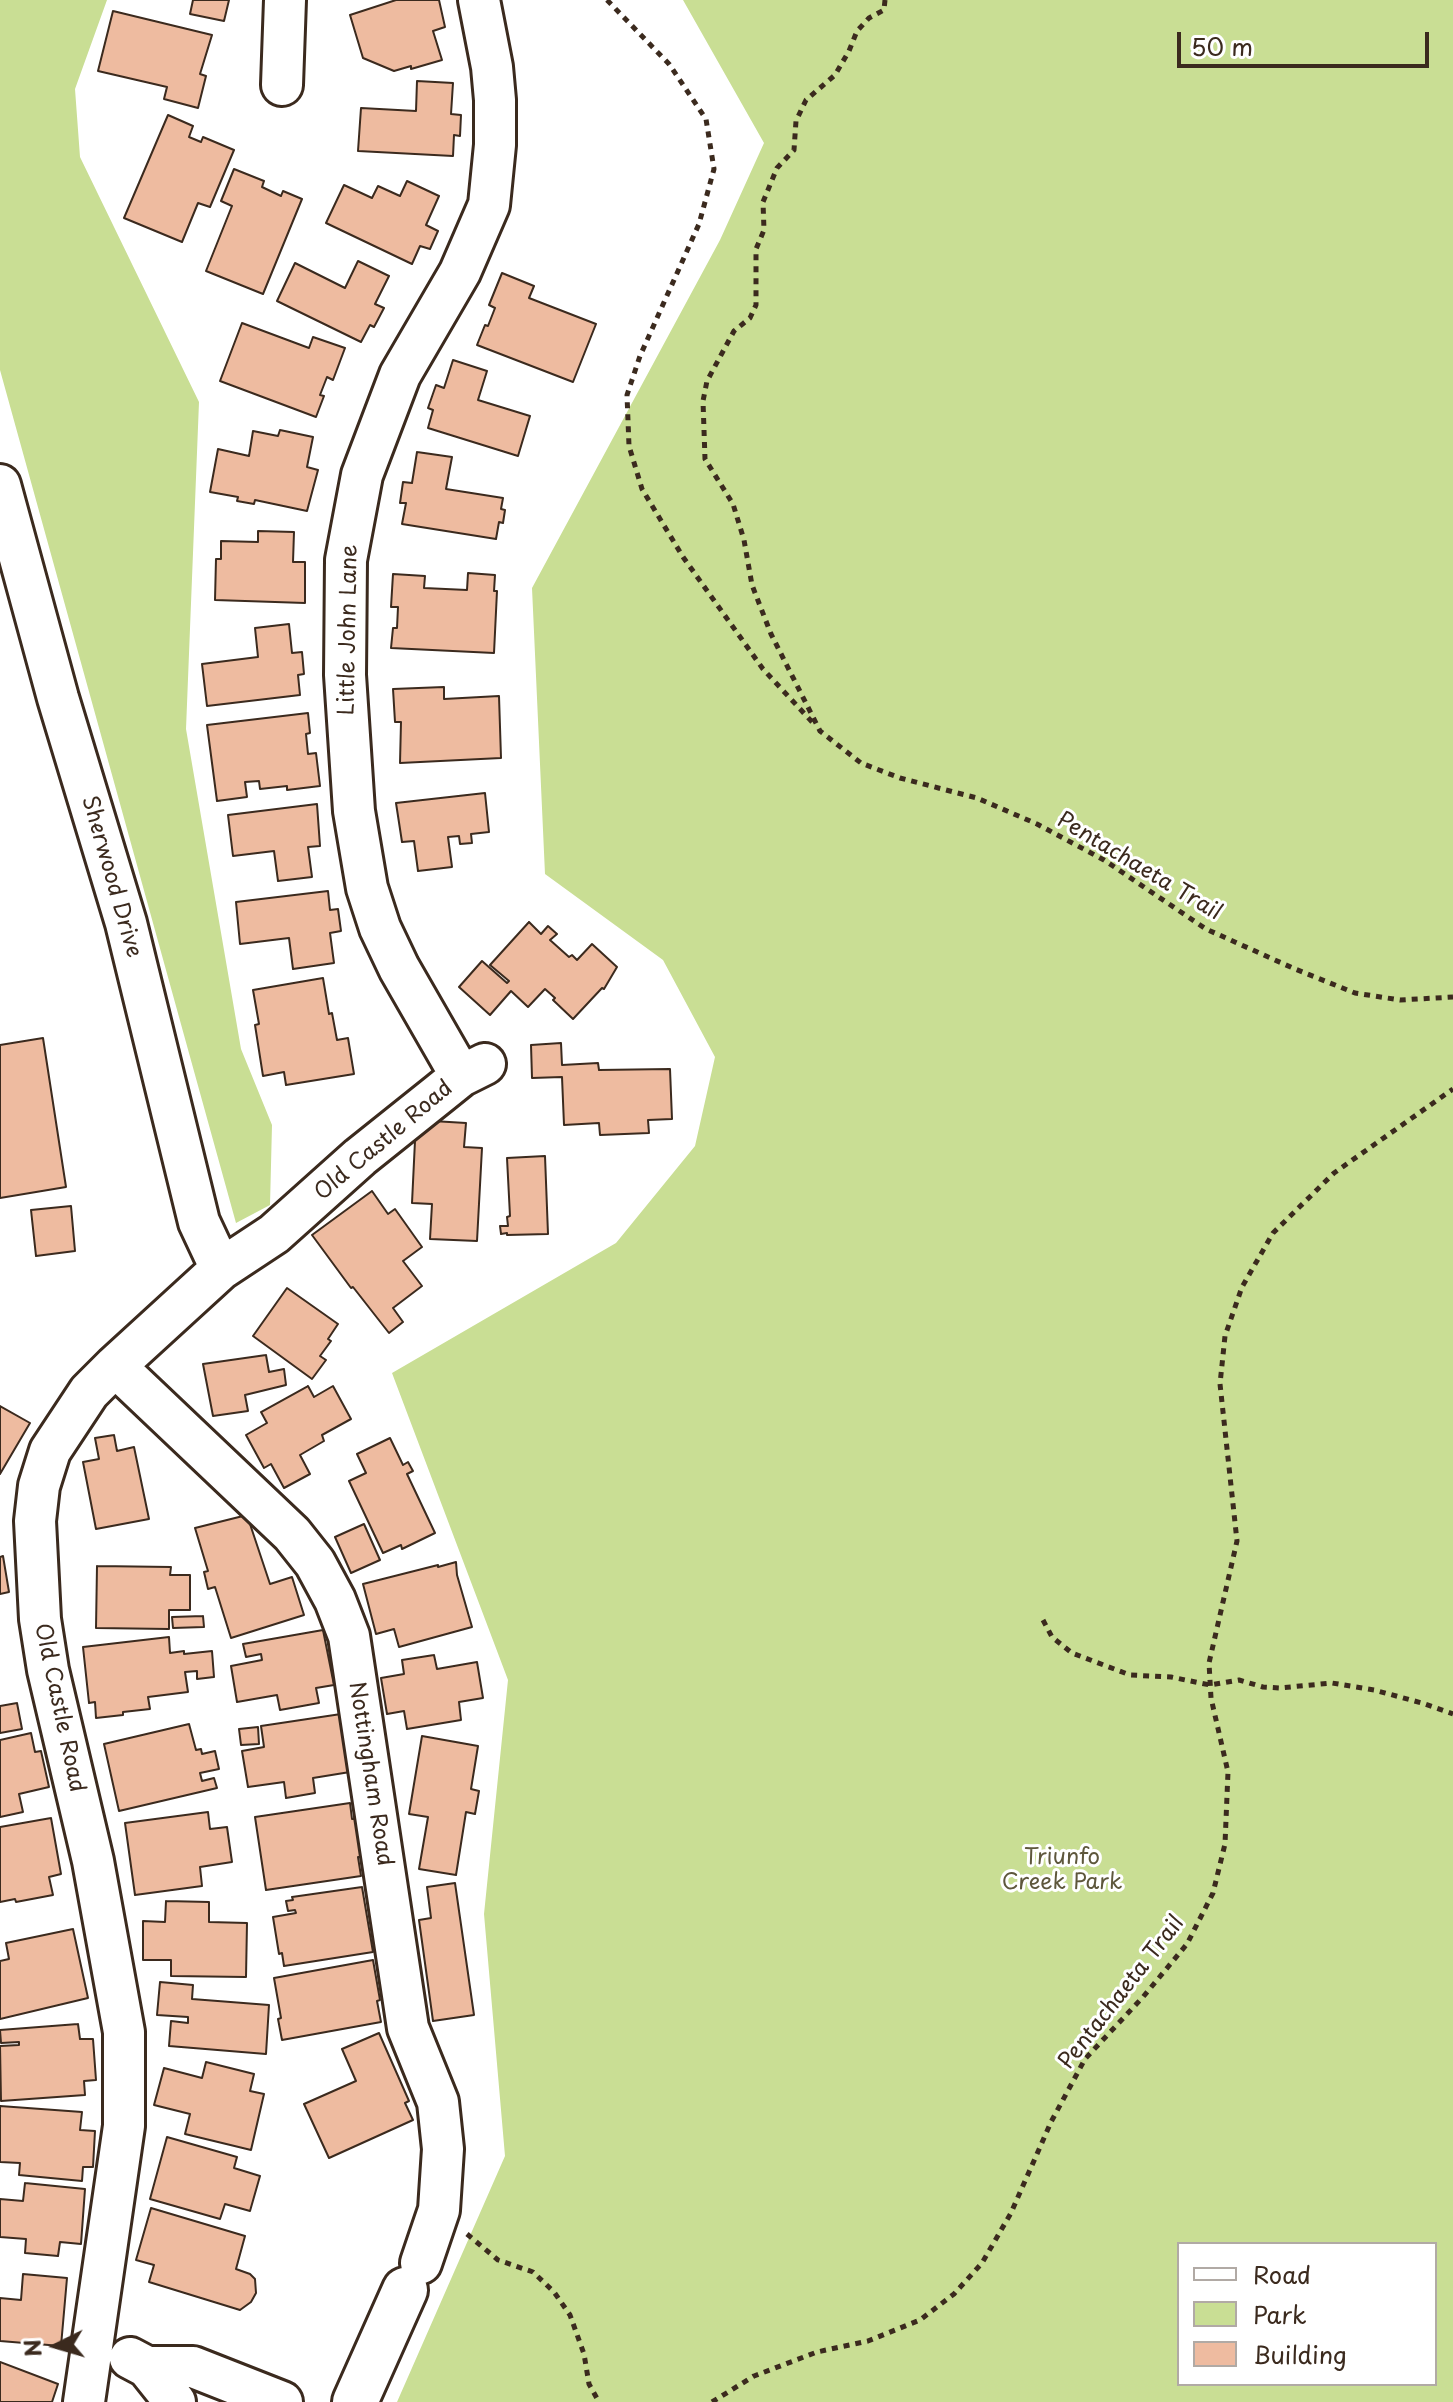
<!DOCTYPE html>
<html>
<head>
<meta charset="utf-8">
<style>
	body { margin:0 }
	#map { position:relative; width:1453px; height:2402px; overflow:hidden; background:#fff; font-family:"Playpen Sans",sans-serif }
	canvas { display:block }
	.legend { position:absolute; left:1177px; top:2242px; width:260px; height:144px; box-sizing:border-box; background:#fff; border:2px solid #b1aaa5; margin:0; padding:10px 14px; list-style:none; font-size:24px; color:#3b2a1e }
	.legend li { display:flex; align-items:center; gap:16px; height:40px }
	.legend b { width:40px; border:2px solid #b1aaa5 }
	.north { position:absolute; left:16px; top:2306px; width:80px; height:80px; -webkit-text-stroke:6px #fff; paint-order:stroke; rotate:265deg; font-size:22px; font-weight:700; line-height:32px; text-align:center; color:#3b2a1e }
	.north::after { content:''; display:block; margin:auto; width:28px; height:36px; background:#3b2a1e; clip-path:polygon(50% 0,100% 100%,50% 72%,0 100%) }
	.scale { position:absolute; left:1177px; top:32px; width:252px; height:36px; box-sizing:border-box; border:4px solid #3b2a1e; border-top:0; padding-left:10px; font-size:24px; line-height:28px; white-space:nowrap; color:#3b2a1e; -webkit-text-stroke:6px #fff; paint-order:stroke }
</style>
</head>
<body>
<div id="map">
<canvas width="1453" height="2402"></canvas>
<ul class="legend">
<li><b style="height:10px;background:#fff"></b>Road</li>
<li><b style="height:22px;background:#c9de94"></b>Park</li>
<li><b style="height:22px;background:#eebba0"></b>Building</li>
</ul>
<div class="north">N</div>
<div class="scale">50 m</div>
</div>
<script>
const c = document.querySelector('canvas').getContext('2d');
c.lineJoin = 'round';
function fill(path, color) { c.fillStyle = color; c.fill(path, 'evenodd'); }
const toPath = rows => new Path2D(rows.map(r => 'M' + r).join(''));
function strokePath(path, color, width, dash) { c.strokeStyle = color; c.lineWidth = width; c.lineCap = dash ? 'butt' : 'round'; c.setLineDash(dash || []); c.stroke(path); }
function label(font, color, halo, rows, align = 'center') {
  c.font = font + ' "Playpen Sans",sans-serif'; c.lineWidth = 6; c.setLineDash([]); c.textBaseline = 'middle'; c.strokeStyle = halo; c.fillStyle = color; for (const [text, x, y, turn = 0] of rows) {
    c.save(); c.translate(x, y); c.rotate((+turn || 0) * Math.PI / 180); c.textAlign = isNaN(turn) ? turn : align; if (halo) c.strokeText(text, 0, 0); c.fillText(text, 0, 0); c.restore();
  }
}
const green = toPath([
	[0,0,107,0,75,89,80,157,199,402,186,729,241,1049,272,1125,270,1205,236,1223,0,370],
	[683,0,1453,0,1453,2402,397,2402,505,2156,484,1914,508,1680,392,1373,616,1243,695,1146,715,1057,663,960,545,874,532,588,720,240,764,143],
	[1179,2244,1435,2244,1435,2384,1179,2384]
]);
const building = toPath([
	[193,0,229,0,224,21,190,14,193,0],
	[396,0,439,0,445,27,433,31,442,60,411,69,411,66,394,71,363,58,350,15,396,0],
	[113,11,212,35,200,74,206,76,198,108,164,99,167,87,98,71,113,11],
	[417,81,453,83,451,114,461,115,460,136,454,135,453,156,358,151,361,108,416,111,417,81],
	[168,115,193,126,189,137,201,142,203,137,234,150,210,207,198,203,182,242,124,218,168,115],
	[234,169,264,181,262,187,281,196,283,191,302,199,263,294,206,271,232,206,221,201,234,169],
	[407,181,439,196,426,225,438,231,430,249,420,246,412,264,326,223,344,185,372,198,378,186,400,196,407,181],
	[358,261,389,276,375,304,384,308,374,327,370,325,361,342,277,301,295,263,345,288,358,261],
	[502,273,534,286,529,298,596,324,573,382,477,345,485,325,488,326,495,308,489,305,502,273],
	[242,323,309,348,313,337,345,348,333,380,327,377,320,395,324,396,316,417,220,381,242,323],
	[453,360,487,371,478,400,530,416,518,456,428,428,433,410,428,408,436,385,444,388,453,360],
	[280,430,313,437,307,467,318,470,307,511,255,500,254,504,237,501,238,497,210,492,218,449,249,456,253,431,278,436,280,430],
	[417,452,452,457,446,489,503,498,501,509,505,510,503,523,499,522,496,539,402,524,406,503,400,503,403,482,412,483,417,452],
	[258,531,294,532,293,562,305,562,305,603,215,600,216,559,221,559,221,541,258,542,258,531],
	[468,573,495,575,494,591,497,591,494,653,391,648,393,628,397,628,398,607,391,607,393,574,425,576,424,588,467,590,468,573],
	[289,624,292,653,302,652,304,674,298,675,300,695,207,706,202,664,258,657,255,628,289,624],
	[444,687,444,699,499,696,501,758,400,763,401,722,395,722,393,689,444,687],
	[308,713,310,733,306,734,308,754,316,753,320,786,287,790,287,786,260,789,259,781,245,782,247,797,217,801,207,725,308,713],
	[485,793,489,832,471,834,472,843,460,844,459,836,448,837,452,867,418,871,414,841,402,842,396,803,485,793],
	[317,804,320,846,308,847,312,877,278,881,274,851,233,856,228,815,317,804],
	[328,891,330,910,338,909,341,931,330,933,334,963,293,969,289,938,240,944,236,902,328,891],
	[529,922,541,934,548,926,557,934,550,940,569,957,572,955,577,960,592,944,617,967,604,989,602,988,573,1019,553,1000,555,998,545,989,528,1007,511,991,490,1015,459,987,482,961,507,983,509,981,490,965,529,922],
	[323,978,329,1014,332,1013,337,1040,348,1038,354,1074,286,1085,284,1072,263,1076,255,1025,259,1024,253,990,323,978],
	[43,1038,66,1187,0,1198,0,1045,43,1038],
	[561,1043,562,1065,598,1063,599,1070,670,1069,672,1119,648,1120,649,1133,600,1135,599,1123,564,1125,562,1077,532,1078,531,1045,561,1043],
	[416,1120,466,1123,464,1147,482,1148,477,1241,430,1239,432,1204,412,1203,416,1120],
	[545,1156,548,1234,507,1235,507,1233,501,1234,500,1226,508,1226,507,1217,510,1216,507,1158,545,1156],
	[372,1191,388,1214,395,1209,422,1247,403,1261,422,1286,393,1308,403,1322,389,1333,353,1287,351,1288,312,1235,372,1191],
	[71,1206,75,1251,36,1256,31,1210,71,1206],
	[287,1288,338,1324,328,1339,331,1341,320,1356,326,1360,312,1379,253,1336,287,1288],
	[266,1355,269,1372,284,1369,286,1385,245,1395,248,1411,213,1416,203,1364,266,1355],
	[308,1386,314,1397,333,1386,351,1419,322,1435,324,1441,300,1455,310,1474,284,1488,271,1464,264,1468,246,1435,267,1423,261,1412,308,1386],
	[0,1406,30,1423,0,1474,0,1406],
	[114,1435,117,1451,134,1447,149,1519,96,1529,83,1462,99,1459,95,1438,114,1435],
	[390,1438,403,1465,408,1462,413,1471,407,1474,435,1533,402,1549,401,1545,383,1553,349,1481,366,1473,357,1454,390,1438],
	[247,1515,270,1584,292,1577,304,1615,231,1638,215,1587,208,1589,204,1572,208,1571,195,1528,247,1515],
	[364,1524,380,1560,351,1573,335,1537,364,1524],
	[3,1556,9,1592,0,1594,0,1557,3,1556],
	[456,1562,457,1575,472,1627,399,1647,394,1629,376,1634,363,1584,438,1565,438,1567,456,1562],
	[97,1566,171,1567,170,1575,190,1575,190,1610,169,1610,169,1629,96,1628,97,1566],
	[203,1616,204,1627,173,1628,172,1617,203,1616],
	[323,1630,334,1685,316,1688,319,1703,280,1710,277,1695,237,1702,231,1666,262,1660,261,1654,246,1657,243,1644,323,1630],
	[169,1637,170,1653,184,1651,184,1654,212,1651,214,1677,197,1679,197,1671,185,1672,188,1692,148,1697,150,1709,123,1712,123,1715,96,1718,95,1702,89,1703,83,1647,169,1637],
	[434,1655,437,1669,477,1662,483,1698,459,1702,461,1720,407,1729,404,1711,387,1714,381,1678,404,1674,402,1660,434,1655],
	[17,1703,22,1729,0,1733,0,1706,17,1703],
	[341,1714,350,1772,313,1778,315,1793,286,1798,284,1782,248,1787,242,1751,264,1747,261,1726,341,1714],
	[189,1724,196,1750,201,1749,202,1754,215,1751,219,1769,200,1773,202,1781,214,1778,217,1788,119,1811,104,1744,189,1724],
	[258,1727,259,1744,241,1745,239,1729,258,1727],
	[31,1733,35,1752,41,1751,49,1787,19,1794,23,1812,0,1817,0,1740,31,1733],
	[422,1736,478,1746,471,1789,479,1791,475,1814,466,1812,456,1875,419,1869,428,1817,409,1814,422,1736],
	[350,1803,352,1819,356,1819,361,1857,358,1857,361,1876,266,1890,255,1817,350,1803],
	[208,1812,210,1829,227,1827,232,1862,200,1867,202,1886,135,1895,125,1823,208,1812],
	[51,1818,61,1874,49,1877,53,1895,16,1902,15,1899,0,1902,0,1827,51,1818],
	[455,1883,474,2015,433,2021,419,1920,431,1918,427,1887,455,1883],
	[362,1887,373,1952,284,1966,282,1953,279,1954,273,1917,296,1913,295,1910,288,1911,286,1901,293,1900,292,1897,362,1887],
	[166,1901,209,1902,209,1922,247,1923,246,1977,171,1976,171,1960,143,1960,143,1921,165,1922,166,1901],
	[73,1929,88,1998,0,2019,0,1961,9,1959,6,1943,73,1929],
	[373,1960,380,2000,377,2001,381,2022,282,2040,278,2019,281,2018,274,1978,373,1960],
	[160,1982,193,1985,192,1999,269,2005,266,2054,169,2046,171,2021,188,2023,188,2017,157,2015,160,1982],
	[78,2024,80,2039,93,2039,96,2080,84,2081,85,2095,1,2101,0,2046,19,2045,19,2042,1,2043,0,2030,78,2024],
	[379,2033,409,2101,405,2103,413,2120,329,2158,304,2104,356,2081,342,2049,379,2033],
	[206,2062,254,2074,250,2091,264,2094,251,2150,185,2134,190,2114,154,2105,164,2068,202,2078,206,2062],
	[0,2106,82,2112,80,2130,95,2131,93,2167,83,2167,82,2181,19,2175,20,2163,0,2162,0,2106],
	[167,2137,237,2157,234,2168,260,2176,250,2211,225,2204,220,2219,150,2199,167,2137],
	[25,2183,85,2189,81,2244,60,2242,58,2256,25,2253,26,2239,0,2237,0,2199,23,2201,25,2183],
	[151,2208,245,2236,236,2269,250,2274,255,2279,256,2293,251,2302,240,2310,149,2282,154,2265,136,2260,151,2208],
	[23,2274,67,2278,61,2346,0,2341,0,2298,21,2300,23,2274],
	[0,2362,58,2384,52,2402,0,2402,0,2362]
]);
const path = toPath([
	[607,0,669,64,706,119,714,169,699,224,640,356,627,395,629,446,642,489,683,557,763,669,814,724],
	[885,0,884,10,869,18,857,31,849,51,835,75,806,100,796,121,794,150,777,168,763,202,764,230,756,249,756,305,750,318,734,331,707,381,703,401,705,459,733,504,744,540,752,585,771,634,820,731,861,763,900,778,977,798,1037,824,1104,860,1206,929,1295,969,1355,993,1400,1000,1453,997],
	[1043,1620,1052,1637,1072,1653,1130,1675,1171,1677,1210,1685,1239,1680,1263,1687,1279,1688,1332,1683,1374,1690,1422,1703,1453,1714],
	[467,2234,498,2260,533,2272,554,2292,570,2315,584,2354,589,2384,599,2402],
	[712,2402,754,2376,817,2352,868,2341,920,2320,954,2294,982,2263,1011,2213,1051,2122,1085,2059,1143,1997,1187,1944,1213,1893,1225,1844,1228,1772,1211,1698,1209,1663,1237,1541,1220,1384,1225,1336,1242,1287,1273,1233,1334,1173,1453,1089]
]);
const street = toPath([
	[282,85,285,0],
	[0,485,58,698,126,923,199,1222,221,1269],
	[461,1076,399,968,380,928,367,888,354,811,345,675,346,560,362,475,400,375,460,272,489,205,495,145,495,100,492,67,479,0],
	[115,1366,292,1534,315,1563,335,1600,349,1636,408,2028,438,2102,443,2149,439,2210,421,2263],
	[130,2358,147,2367,175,2402],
	[147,2367,193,2367,282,2402],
	[84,2402,124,2126,124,2032,93,1861,48,1670,40,1619,35,1521,39,1486,50,1451,89,1392,115,1366,221,1269,274,1234,360,1157,440,1093,461,1076,485,1064]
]);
const secondary = toPath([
	[355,2402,405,2290]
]);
const streetNames = [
	["Little John Lane",349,630,-89],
	["Pentachaeta Trail",1139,867,31],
	["Sherwood Drive",111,877,74],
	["Old Castle Road",384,1141,-40],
	["Old Castle Road",59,1708,78],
	["Nottingham Road",370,1774,81],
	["Pentachaeta Trail",1122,1993,-52]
];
const parkNames = [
	["Triunfo",1062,1858],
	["Creek Park",1062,1883]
];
fill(green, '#c9de94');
fill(building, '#eebba0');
strokePath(building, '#3b2a1e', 2);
strokePath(street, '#3b2a1e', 46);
strokePath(secondary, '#3b2a1e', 50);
strokePath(path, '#3b2a1e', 5, [6, 6]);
strokePath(street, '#fff', 40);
strokePath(secondary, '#fff', 44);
label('22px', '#3b2a1e', '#fff', streetNames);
label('22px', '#5e573c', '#fff', parkNames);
</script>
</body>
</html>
